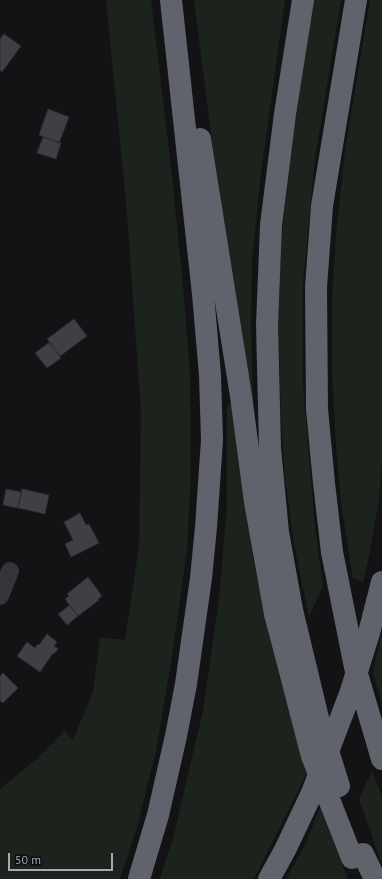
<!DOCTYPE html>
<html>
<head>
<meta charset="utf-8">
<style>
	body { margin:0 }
	#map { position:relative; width:382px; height:879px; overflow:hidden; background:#131315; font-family:"PT Sans",sans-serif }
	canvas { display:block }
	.scale { position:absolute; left:8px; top:853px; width:105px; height:18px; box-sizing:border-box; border:2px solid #a4aab7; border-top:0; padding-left:5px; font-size:12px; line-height:14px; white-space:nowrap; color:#a4aab7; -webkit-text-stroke:3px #0e0e10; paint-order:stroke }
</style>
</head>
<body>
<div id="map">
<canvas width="382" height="879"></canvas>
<div class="scale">50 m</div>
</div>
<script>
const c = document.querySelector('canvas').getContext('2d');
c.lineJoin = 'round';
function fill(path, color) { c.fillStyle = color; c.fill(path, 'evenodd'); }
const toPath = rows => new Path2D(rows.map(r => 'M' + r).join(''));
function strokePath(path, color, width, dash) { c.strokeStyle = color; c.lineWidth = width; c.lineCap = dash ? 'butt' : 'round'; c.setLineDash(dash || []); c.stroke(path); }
const green = toPath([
	[106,0,151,0,172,175,184,295,190,376,191,473,187,550,172,657,156,751,138,824,120,879,0,879,0,789,38,758,64,731,73,740,93,692,100,637,125,640,139,546,141,413,127,213],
	[194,0,285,0,261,173,252,262,251,328,253,401,248,402,216,173],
	[313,0,341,0,315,159,303,282,303,385,315,527,323,586,309,617,294,545,285,478,281,417,278,320,282,234,291,150],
	[370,0,382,0,382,460,379,500,370,552,363,582,353,578,341,502,336,447,332,370,332,299,336,235,345,150],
	[235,403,247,518,255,568,265,620,282,686,308,771,254,879,160,879,173,838,203,711,219,598,227,506,227,405],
	[382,631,382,705,373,672],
	[372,771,382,797,382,865,359,799],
	[320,808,348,879,286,879,305,845]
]);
const building = toPath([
	[4,34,21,46,2,72,0,70,0,39,4,34],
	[48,109,69,117,59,143,39,135,48,109],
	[43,137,61,143,56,159,37,153,43,137],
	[74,319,87,336,60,356,47,339,74,319],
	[50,342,61,358,47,368,35,353,50,342],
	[6,489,21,492,18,508,3,505,6,489],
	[22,489,49,495,45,514,18,508,22,489],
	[80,513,86,525,89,524,99,543,71,557,65,544,73,540,64,522,80,513],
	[88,577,102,596,98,599,99,600,78,616,65,599,69,596,67,594,88,577],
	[70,605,78,616,67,625,58,614,70,605],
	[47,634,57,642,54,646,58,649,54,654,53,653,40,672,17,656,27,642,35,648,38,644,39,645,47,634],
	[3,673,18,688,3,703,1,701,0,702,0,676,3,673]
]);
const minor = toPath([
	[0,596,10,571]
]);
const highway = toPath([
	[200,139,241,396,255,502,275,614],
	[332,552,324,483,317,409,316,287,322,206,356,0],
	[292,610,278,532,270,448,267,325,271,225,285,114,303,0],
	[363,854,375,879],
	[139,879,158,815,176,736,186,684,201,578,206,527,212,440,210,375,203,294,171,0],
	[269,879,285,850,312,793,350,694,369,633,382,582]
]);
const highwayBridge = toPath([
	[332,552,355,667,382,759],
	[292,610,319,722,339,786],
	[275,614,312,756,352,858]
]);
fill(green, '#1b231c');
fill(building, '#3f4045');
strokePath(building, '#2d2d31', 1);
strokePath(minor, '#34353a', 18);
strokePath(highway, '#60636c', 22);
strokePath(highwayBridge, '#60636c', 22);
</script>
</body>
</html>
